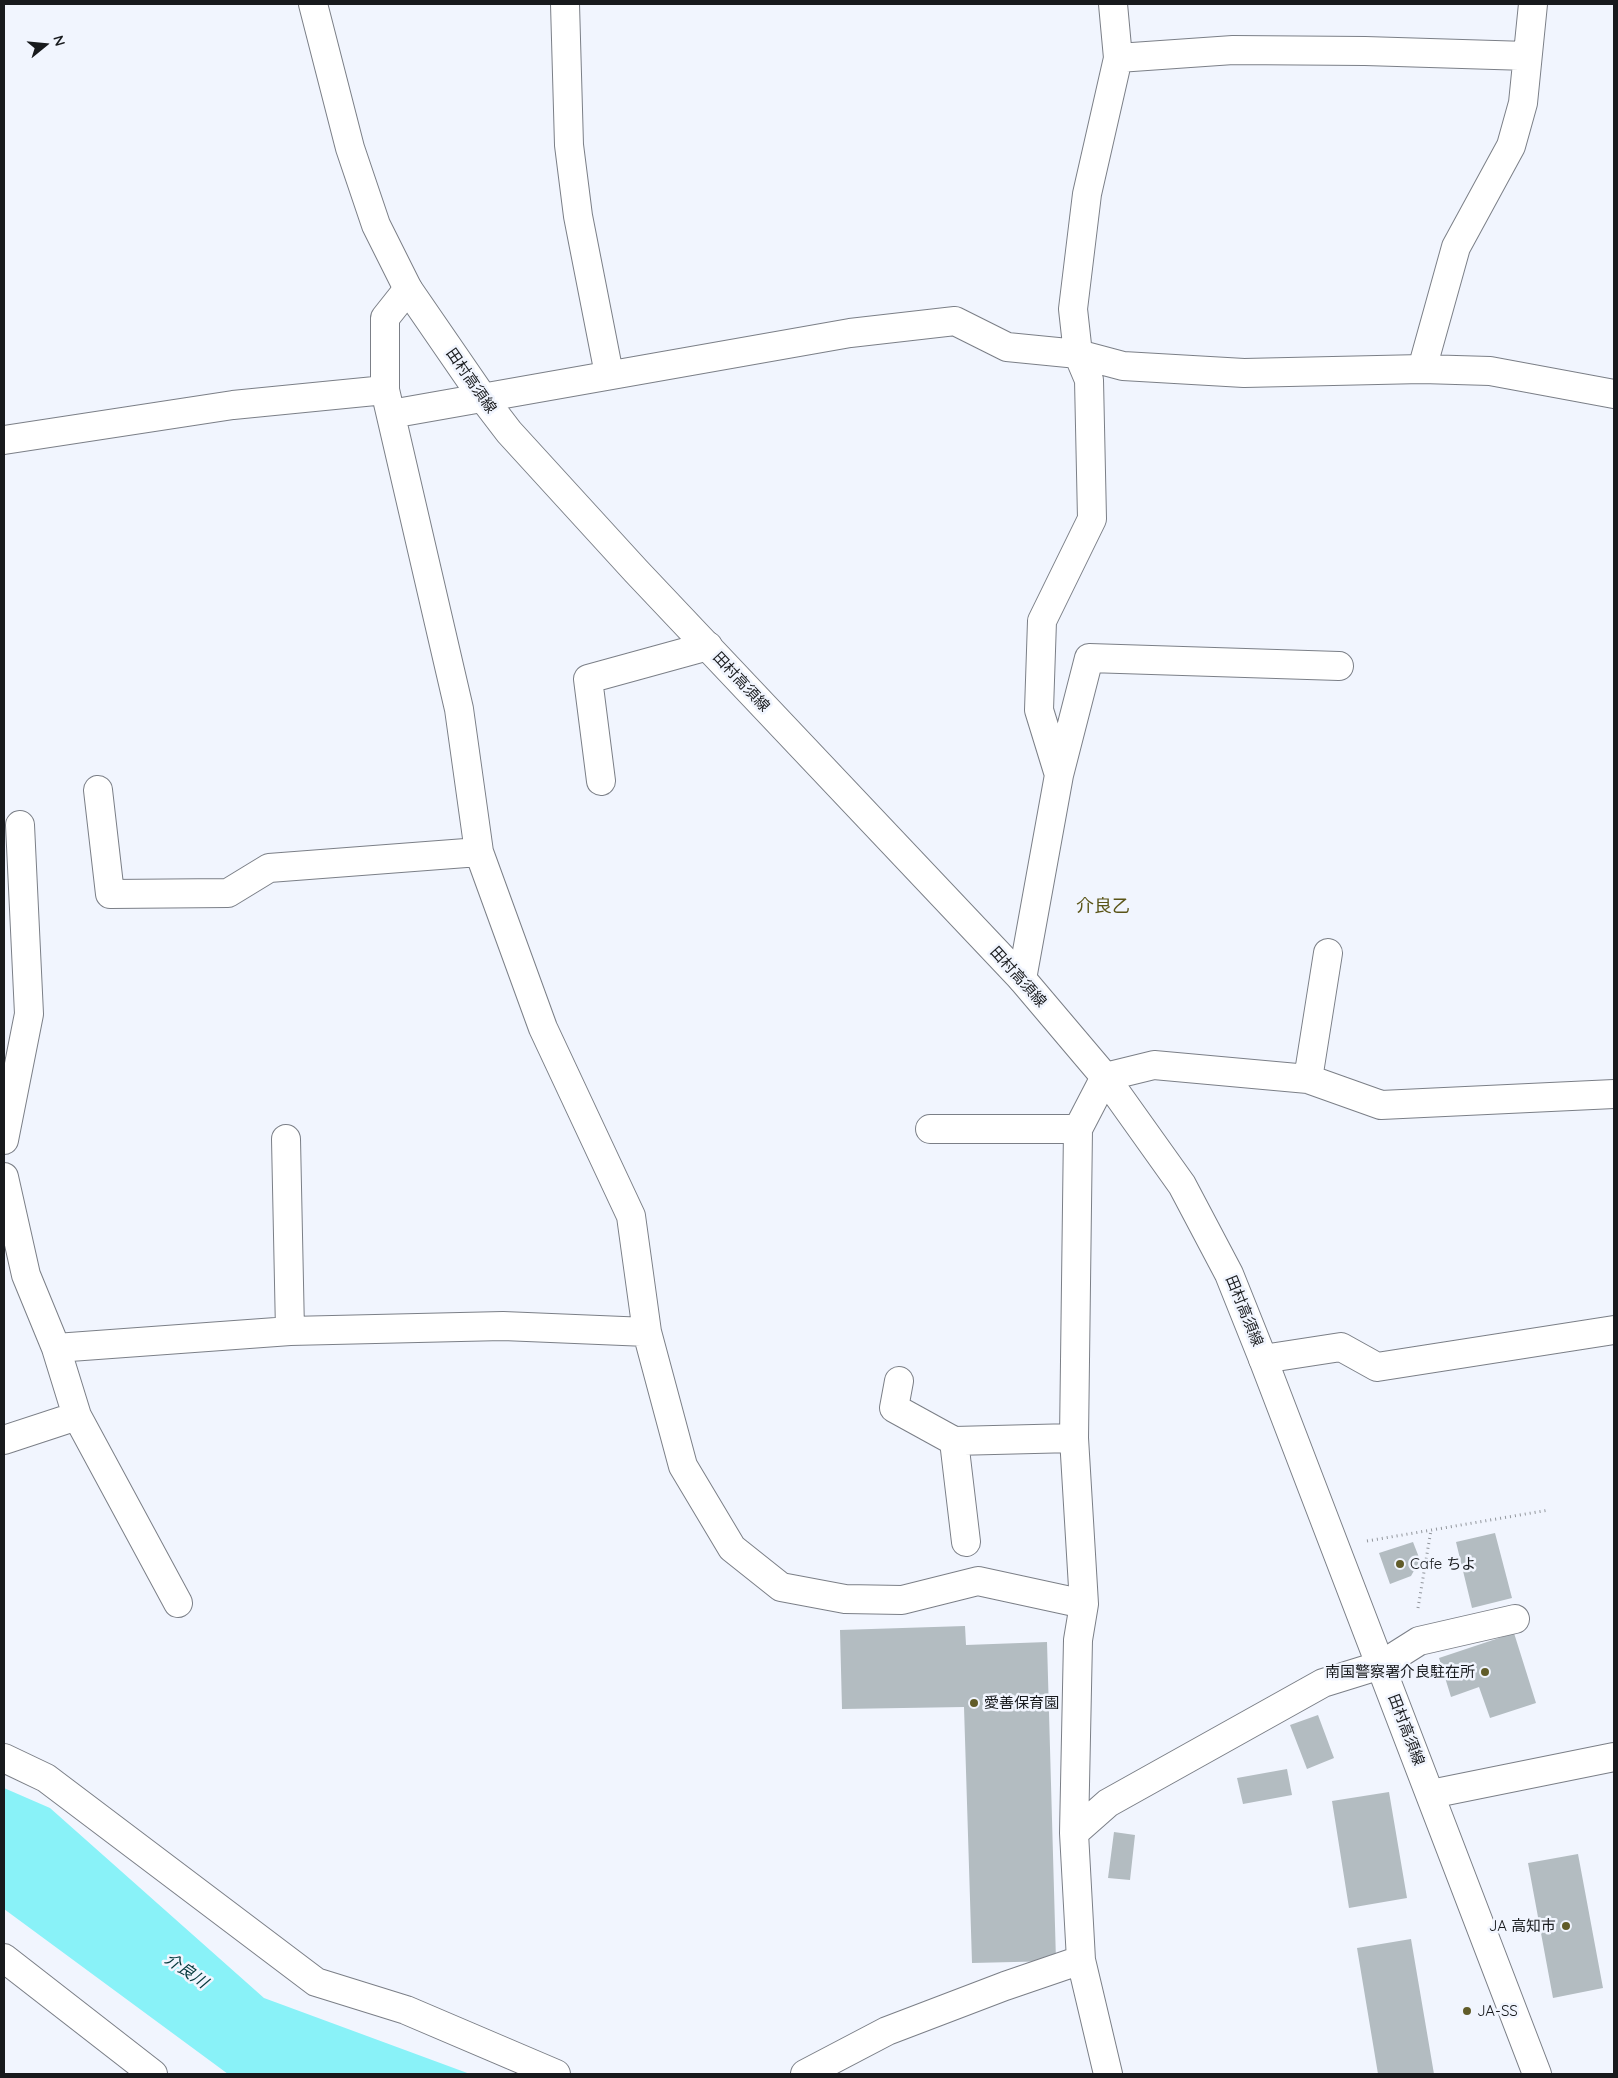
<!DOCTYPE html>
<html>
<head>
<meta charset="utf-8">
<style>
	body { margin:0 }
	#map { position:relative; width:1618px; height:2078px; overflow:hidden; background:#f1f5fe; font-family:Quicksand,sans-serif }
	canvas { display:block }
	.frame { position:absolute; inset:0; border:5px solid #181a1d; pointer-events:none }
	.north { position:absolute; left:20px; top:20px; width:50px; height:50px; -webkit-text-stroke:4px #f1f5fe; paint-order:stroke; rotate:73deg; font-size:14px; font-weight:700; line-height:20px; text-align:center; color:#181a1d }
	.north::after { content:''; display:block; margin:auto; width:18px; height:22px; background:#181a1d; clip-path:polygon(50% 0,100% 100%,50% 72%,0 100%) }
</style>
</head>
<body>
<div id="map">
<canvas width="1618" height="2078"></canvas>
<div class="frame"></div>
<div class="north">N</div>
</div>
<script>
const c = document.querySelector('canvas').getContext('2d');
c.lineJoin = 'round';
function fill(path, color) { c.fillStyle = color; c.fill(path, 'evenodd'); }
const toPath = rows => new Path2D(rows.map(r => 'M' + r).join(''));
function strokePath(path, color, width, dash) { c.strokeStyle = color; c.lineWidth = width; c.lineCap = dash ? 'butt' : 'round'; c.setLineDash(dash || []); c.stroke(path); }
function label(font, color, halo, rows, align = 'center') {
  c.font = font + ' Quicksand,"Noto Sans JP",sans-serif'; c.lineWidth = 5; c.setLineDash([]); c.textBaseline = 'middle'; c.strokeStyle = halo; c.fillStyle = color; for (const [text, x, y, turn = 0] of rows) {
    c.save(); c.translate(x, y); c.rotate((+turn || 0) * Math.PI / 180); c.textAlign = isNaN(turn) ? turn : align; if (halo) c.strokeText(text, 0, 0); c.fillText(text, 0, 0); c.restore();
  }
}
const water = toPath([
	[4,1788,50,1808,264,1998,470,2074,228,2074,4,1909]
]);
const building = toPath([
	[1495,1533,1512,1598,1472,1608,1456,1542],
	[1413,1542,1420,1560,1411,1576,1390,1584,1379,1553],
	[965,1626,966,1645,1047,1642,1056,1961,972,1963,964,1707,842,1709,840,1630],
	[1514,1633,1536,1703,1490,1718,1479,1687,1451,1697,1439,1658],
	[1318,1715,1334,1758,1307,1769,1290,1725],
	[1287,1769,1292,1795,1243,1804,1237,1778],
	[1389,1792,1407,1898,1349,1908,1332,1801],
	[1114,1832,1135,1835,1130,1880,1108,1878],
	[1578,1854,1603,1988,1553,1998,1528,1863],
	[1411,1939,1434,2074,1378,2074,1357,1948]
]);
const path = toPath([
	[1367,1541,1549,1510],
	[1418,1608,1431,1530]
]);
const minor = toPath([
	[565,4,569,145,578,216,609,374],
	[1118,58,1233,50,1365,51,1527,56],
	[408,289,385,318,385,390,459,709,479,852,543,1028,631,1216,647,1332,683,1466,732,1548,781,1587,845,1599,902,1600,978,1581,1084,1604],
	[1422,369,1456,247,1511,146,1523,103,1533,4],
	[391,414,850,333,955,321,1007,347,1078,354,1123,366,1244,373,1422,369,1490,371,1614,394],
	[4,440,233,405,385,390],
	[1059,775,1089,658,1339,666],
	[601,781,588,679,708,646],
	[98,790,110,894,228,893,269,868,479,852],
	[1022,979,1059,775,1039,710,1042,621,1092,519,1089,380,1078,354,1073,309,1087,194,1118,58,1113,4],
	[1308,1079,1328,953],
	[930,1129,1078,1129],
	[286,1139,290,1331],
	[4,1140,29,1014,20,825],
	[4,1177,26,1275,56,1348,77,1416,178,1603],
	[56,1348,290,1331,503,1326,647,1332],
	[1263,1359,1341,1347,1377,1367,1614,1330],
	[899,1381,894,1408,954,1441,1074,1438],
	[4,1440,77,1416],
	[954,1441,966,1542],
	[4,1758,46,1778,316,1982,406,2010,556,2074],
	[1431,1794,1614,1757],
	[1074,1833,1108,1803,1323,1683,1381,1665,1419,1641,1515,1619],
	[4,1958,153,2074],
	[805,2074,887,2031,1005,1986,1081,1960],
	[1108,2074,1081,1960,1074,1833,1078,1640,1084,1604,1074,1438,1078,1129,1105,1077,1154,1065,1308,1079,1381,1105,1614,1094]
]);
const major = toPath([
	[313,4,350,148,376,225,408,289,483,398,509,432,636,571,1022,979,1105,1077,1182,1185,1229,1274,1263,1359,1537,2074]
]);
const markers = [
	[1400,1564,5,"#615c29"],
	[1485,1672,5,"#615c29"],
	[974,1703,5,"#615c29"],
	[1566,1926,5,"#615c29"],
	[1467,2011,5,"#615c29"]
];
const streetNames = [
	["田村高須線",471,381,55],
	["田村高須線",741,682,47],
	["田村高須線",1018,977,48],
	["田村高須線",1244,1311,68],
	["田村高須線",1406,1730,69]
];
const poiNames = [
	["Cafe ちよ",1410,1564],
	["南国警察署介良駐在所",1475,1672,"right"],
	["愛善保育園",984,1703],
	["JA 高知市",1556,1926,"right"],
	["JA-SS",1477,2011]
];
const waterNames = [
	["介良川",186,1971,35]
];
const quarterNames = [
	["介良乙",1103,907]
];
fill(water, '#89f2f8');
fill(building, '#b3bcc1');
strokePath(minor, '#7b7f87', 30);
strokePath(major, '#7b7f87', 30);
strokePath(path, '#92969c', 3, [1, 4]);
strokePath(minor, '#fff', 28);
strokePath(major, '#fff', 28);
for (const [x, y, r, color] of markers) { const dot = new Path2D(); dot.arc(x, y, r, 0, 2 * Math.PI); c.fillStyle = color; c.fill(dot); strokePath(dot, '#f1f5fe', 2); }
label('15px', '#181a1d', '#f1f5fe', streetNames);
label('15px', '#181a1d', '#f1f5fe', poiNames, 'left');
label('italic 16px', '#03383b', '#f1f5fe', waterNames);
label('18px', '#5a5417', '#f1f5fe', quarterNames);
</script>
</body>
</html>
